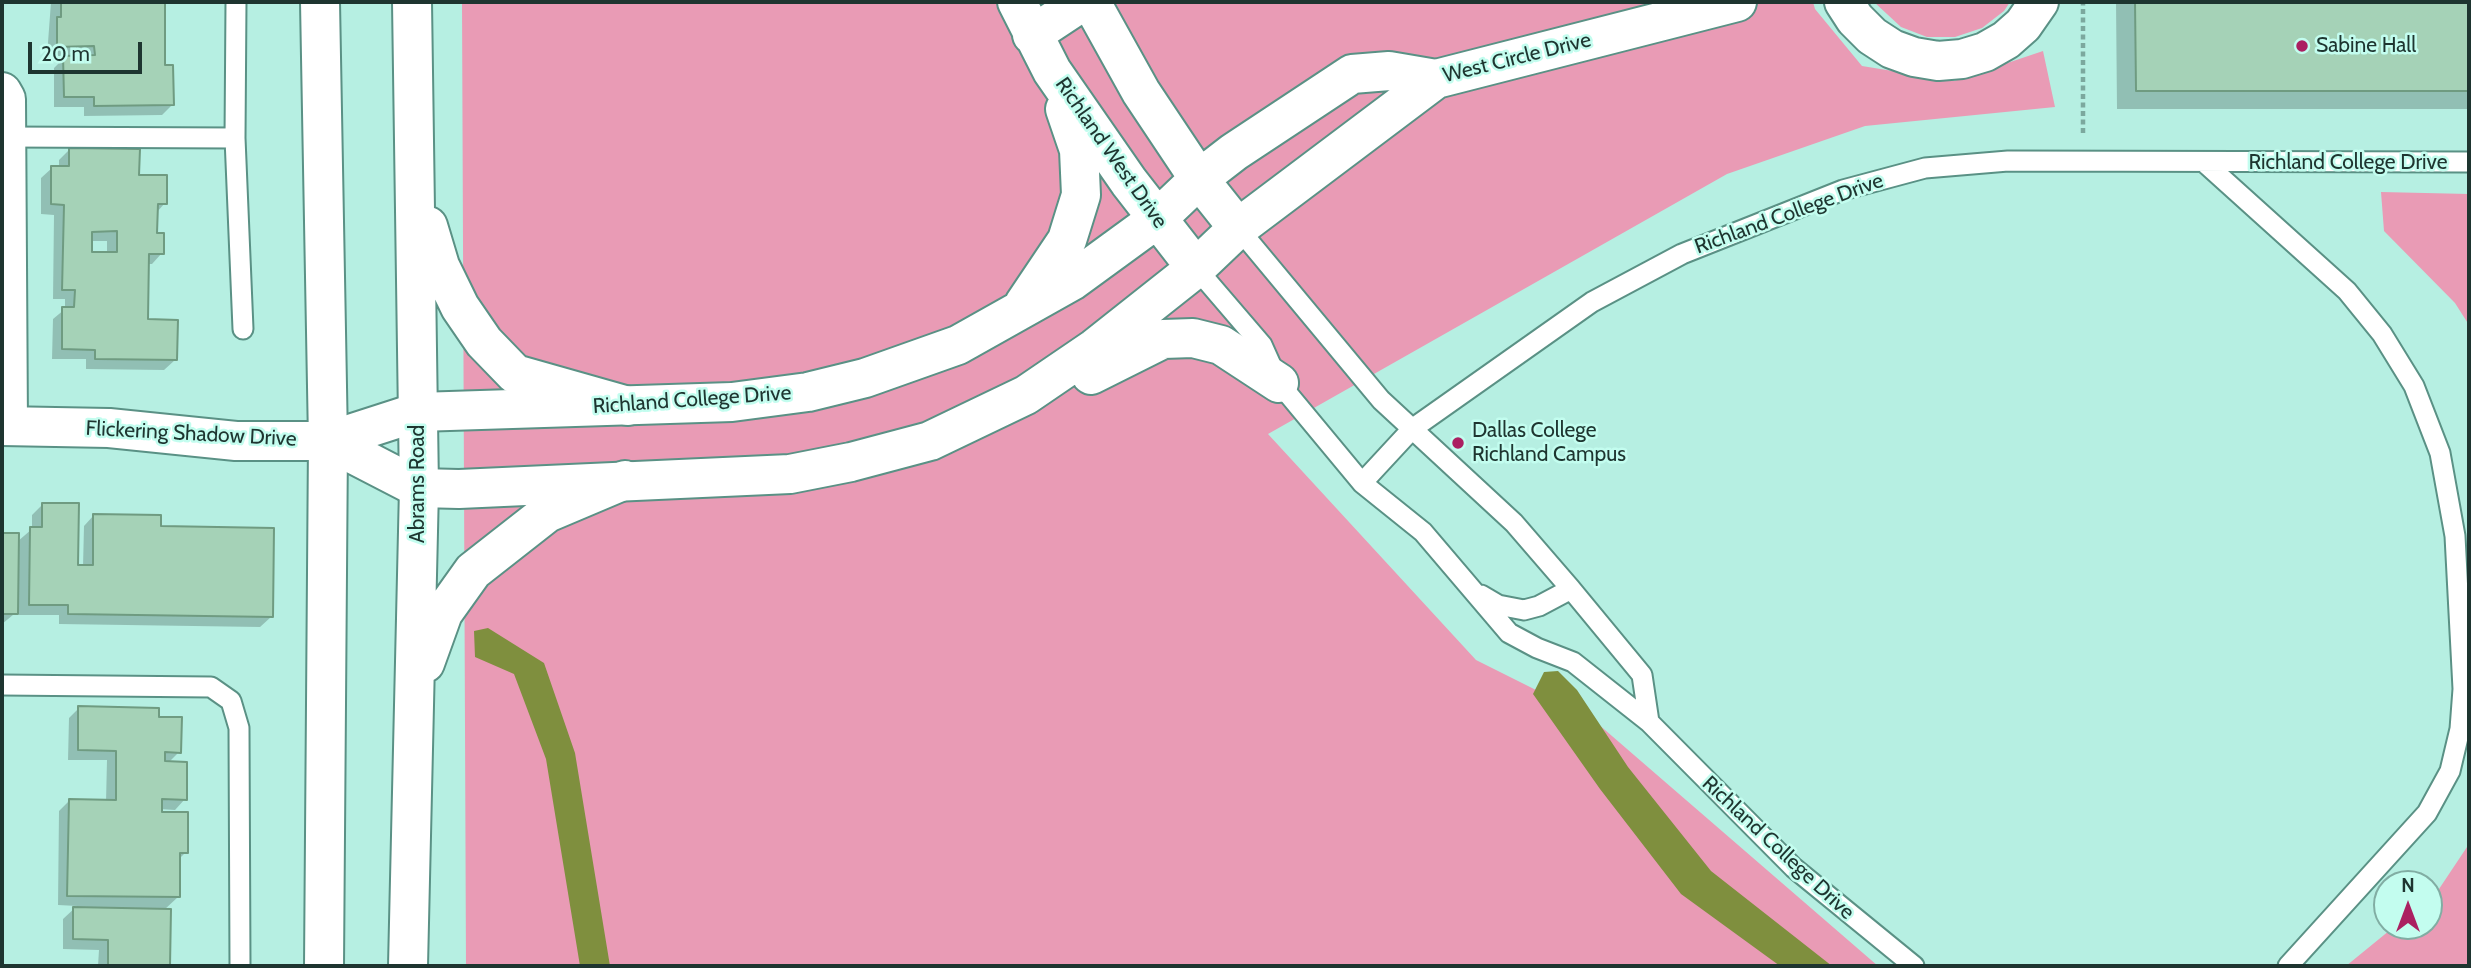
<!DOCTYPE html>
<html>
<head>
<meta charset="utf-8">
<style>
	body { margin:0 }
	#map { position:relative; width:2471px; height:968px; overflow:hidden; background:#b6efe2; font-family:Cabin,sans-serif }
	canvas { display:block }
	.frame { position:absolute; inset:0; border:4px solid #1e3530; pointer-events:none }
	.north { position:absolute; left:2373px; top:870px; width:70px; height:70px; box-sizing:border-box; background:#c3fdef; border:2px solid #81ada3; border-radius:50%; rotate:0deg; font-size:19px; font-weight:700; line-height:28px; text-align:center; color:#1e3530 }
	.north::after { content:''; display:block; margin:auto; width:24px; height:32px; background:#ab2061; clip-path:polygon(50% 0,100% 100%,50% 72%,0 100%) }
	.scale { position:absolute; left:28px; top:42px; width:114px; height:32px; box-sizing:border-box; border:4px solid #1e3530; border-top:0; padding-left:9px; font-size:21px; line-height:24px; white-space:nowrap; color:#1e3530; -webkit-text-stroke:5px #c3fdef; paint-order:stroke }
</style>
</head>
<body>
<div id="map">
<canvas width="2471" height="968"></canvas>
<div class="frame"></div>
<div class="north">N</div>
<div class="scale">20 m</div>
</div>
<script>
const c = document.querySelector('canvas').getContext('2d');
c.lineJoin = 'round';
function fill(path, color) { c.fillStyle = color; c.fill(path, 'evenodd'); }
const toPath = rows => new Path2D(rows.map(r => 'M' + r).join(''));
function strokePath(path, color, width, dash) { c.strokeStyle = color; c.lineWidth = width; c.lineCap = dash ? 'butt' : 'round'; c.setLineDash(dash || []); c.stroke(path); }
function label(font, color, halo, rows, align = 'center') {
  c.font = font + ' Cabin,sans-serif'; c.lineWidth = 5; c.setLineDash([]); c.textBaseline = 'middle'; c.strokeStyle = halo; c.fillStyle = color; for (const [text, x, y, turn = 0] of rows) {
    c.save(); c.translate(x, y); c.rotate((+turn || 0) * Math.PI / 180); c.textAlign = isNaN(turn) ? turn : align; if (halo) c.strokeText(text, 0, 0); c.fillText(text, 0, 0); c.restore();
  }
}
const green = toPath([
	[462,2,1813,2,1815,9,1862,66,1954,81,2043,51,2055,107,1865,126,1727,174,1268,434,1476,660,1590,717,1878,966,466,966],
	[1874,2,2010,2,2004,11,1982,28,1955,37,1927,37,1901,27],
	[2381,192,2469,194,2469,325,2455,303,2384,231],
	[2469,844,2469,966,2346,966,2395,926,2429,926,2429,897,2439,889]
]);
const water = toPath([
	[488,628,544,663,575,753,610,966,580,966,546,759,514,674,475,657,474,631],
	[1558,671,1577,690,1628,767,1711,871,1832,966,1780,966,1681,894,1600,789,1533,694,1544,672]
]);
const shadow = toPath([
	[51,2,163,2,164,67,172,105,162,115,84,116,84,107,54,107,54,68,66,56,47,56],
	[2116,2,2469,2,2469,109,2117,109],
	[69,150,137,177,165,203,156,213,156,235,162,253,152,264,147,264,146,321,175,360,164,370,86,369,86,359,52,359,53,319,65,309,65,299,53,299,54,215,41,214,41,178,52,168,59,168,59,160],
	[90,241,107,241,107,254,91,254],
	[42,505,76,567,83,567,84,526,94,515,159,527,271,617,260,627,59,624,59,615,19,615,19,610,2,624,2,535,17,535,17,542,32,529,32,515],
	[79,708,157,718,179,752,168,763,185,799,175,810,160,809,186,852,178,860,178,897,164,910,169,911,168,966,98,966,99,950,63,949,63,919,77,906,58,905,59,811,69,801,106,802,107,760,68,760,69,718]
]);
const building = toPath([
	[61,2,165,2,165,65,173,65,174,105,94,106,94,97,64,97,63,56,95,55,94,46,57,47,57,17,61,17,61,2],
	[2135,2,2469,2,2469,91,2136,91,2135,2],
	[69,148,140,149,139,175,167,175,167,204,158,204,157,233,164,233,164,254,149,254,148,319,178,320,177,360,95,359,95,350,62,349,62,307,74,307,75,290,62,290,64,205,51,204,51,166,69,166,69,148],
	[117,231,117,252,92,252,92,232,117,231],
	[42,503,79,503,78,565,93,565,93,514,161,515,161,526,274,528,273,617,68,614,68,605,29,605,30,527,42,527,42,503],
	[2,533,19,533,18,614,2,614,2,533],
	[78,706,159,708,159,717,182,717,181,753,165,752,165,761,187,762,187,800,162,799,162,812,188,812,188,853,180,853,180,897,67,896,69,799,116,800,116,751,78,750,78,706],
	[73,907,171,909,170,966,108,966,108,940,73,939,73,907]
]);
const path = toPath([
	[2083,133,2083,2]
]);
const lane = toPath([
	[6,137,235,138,236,2],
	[235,138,243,329],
	[2205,163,2347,291,2382,334,2414,386,2440,453,2455,536,2463,689,2460,729,2450,771,2427,813,2288,966],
	[1238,228,1381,400,1514,523,1571,589,1642,675,1649,722],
	[1196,268,1262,345,1279,383,1362,483,1423,532,1509,633,1537,648,1573,662,1649,722,1794,868,1914,966],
	[1362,483,1412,429,1592,302,1682,254,1843,190,1925,168,2008,161,2469,162],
	[1481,595,1498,605,1524,610,1539,606,1571,589],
	[2,685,211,687,231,701,239,728,240,966]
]);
const street = toPath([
	[1017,2,1052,71,1129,182,1196,268],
	[1091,2,1141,92,1199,179,1238,228],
	[1844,2,1855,19,1872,36,1892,49,1914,57,1938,61,1962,59,1985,52,2006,40,2023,25,2039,2],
	[1032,35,1082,2],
	[2,92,6,99,8,426],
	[1024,304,1067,240,1081,195,1079,150,1065,109],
	[1091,375,1163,339,1193,338,1221,345,1279,383],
	[2,426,109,428,236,441,328,441,418,412,732,402,808,392,865,378,958,345,1072,281,1157,219,1199,179,1234,152,1352,74,1389,71,1436,79,1737,2],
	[328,441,419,488,459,489,790,474,851,462,930,441,1026,395,1095,348,1196,268,1238,228,1436,79]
]);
const secondary = toPath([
	[320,2,328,441,324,966],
	[428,226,440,266,460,307,484,342,515,374,628,406],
	[425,663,443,613,473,571,547,513,625,480],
	[408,966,419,488,412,2]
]);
const markers = [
	[2302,46,7,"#ab2061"],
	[1458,443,7,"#ab2061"]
];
const poiNames = [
	["Sabine Hall",2316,46],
	["Dallas College",1472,431],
	["Richland Campus",1472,455]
];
const streetNames = [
	["West Circle Drive",1517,58,-14],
	["Richland West Drive",1111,153,55],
	["Richland College Drive",2348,163],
	["Richland College Drive",1789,214,-20],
	["Richland College Drive",692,400,-4],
	["Flickering Shadow Drive",191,434,3],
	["Abrams Road",418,484,-90],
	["Richland College Drive",1778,848,43]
];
fill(green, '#e99bb5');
fill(water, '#7f8f3e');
fill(shadow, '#0003');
fill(building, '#a5d2b7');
strokePath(building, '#6f9b81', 2);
strokePath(lane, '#5a9185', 23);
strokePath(street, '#5a9185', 42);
strokePath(secondary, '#5a9185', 42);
strokePath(path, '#7ca89e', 4.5, [5, 3.5]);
strokePath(lane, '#fff', 19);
strokePath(street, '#fff', 38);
strokePath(secondary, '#fff', 38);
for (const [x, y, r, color] of markers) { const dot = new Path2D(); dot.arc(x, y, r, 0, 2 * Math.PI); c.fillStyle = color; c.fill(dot); strokePath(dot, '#c3fdef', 2.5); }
label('21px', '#1e3530', '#c3fdef', poiNames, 'left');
label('21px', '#1e3530', '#c3fdef', streetNames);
</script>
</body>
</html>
